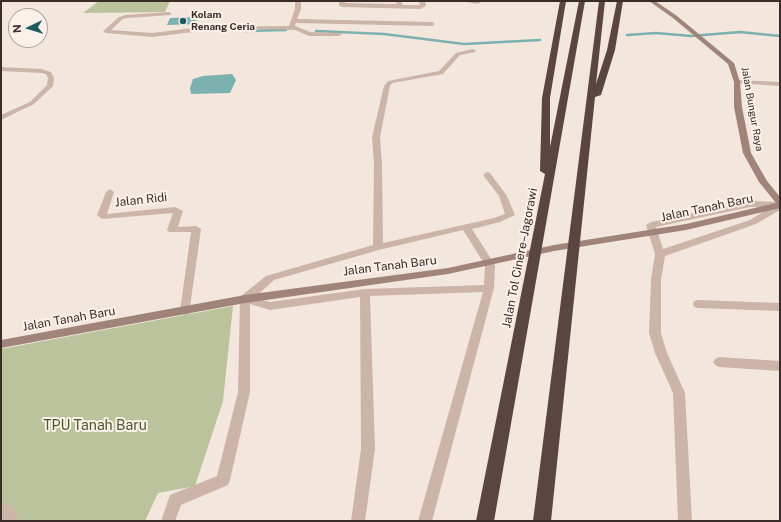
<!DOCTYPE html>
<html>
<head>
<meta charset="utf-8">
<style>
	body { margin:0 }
	#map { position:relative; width:781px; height:522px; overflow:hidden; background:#f3e7dd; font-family:"Public Sans",sans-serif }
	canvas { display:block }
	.frame { position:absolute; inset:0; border:2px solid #392c29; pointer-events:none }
	.north { position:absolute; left:8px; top:8px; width:40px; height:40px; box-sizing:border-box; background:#fbf1ea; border:1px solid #ada29d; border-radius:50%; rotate:266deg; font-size:11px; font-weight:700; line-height:16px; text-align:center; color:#392c29 }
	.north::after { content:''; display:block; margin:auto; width:14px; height:18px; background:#1d5c5a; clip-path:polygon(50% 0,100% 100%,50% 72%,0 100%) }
</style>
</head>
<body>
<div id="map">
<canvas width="781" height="522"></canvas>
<div class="frame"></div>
<div class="north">N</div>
</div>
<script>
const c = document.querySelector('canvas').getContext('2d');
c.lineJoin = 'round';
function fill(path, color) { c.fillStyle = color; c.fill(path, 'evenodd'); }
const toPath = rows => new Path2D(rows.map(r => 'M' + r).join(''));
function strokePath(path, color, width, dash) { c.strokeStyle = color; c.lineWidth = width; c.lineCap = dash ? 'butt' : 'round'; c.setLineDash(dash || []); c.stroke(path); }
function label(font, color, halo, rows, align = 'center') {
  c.font = font + ' "Public Sans",sans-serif'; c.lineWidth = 4; c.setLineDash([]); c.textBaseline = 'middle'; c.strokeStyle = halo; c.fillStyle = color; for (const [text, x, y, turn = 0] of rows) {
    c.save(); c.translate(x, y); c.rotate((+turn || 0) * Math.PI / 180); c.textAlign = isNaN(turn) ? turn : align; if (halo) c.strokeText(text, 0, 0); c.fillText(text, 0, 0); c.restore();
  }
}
const green = toPath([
	[99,1,170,1,165,12,83,13],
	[233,306,223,401,195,486,158,493,145,521,1,521,1,349]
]);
const water = toPath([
	[198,17,195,24,167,25,170,18],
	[232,74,236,80,230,93,191,94,190,88,193,79,203,76]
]);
const stream = toPath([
	[244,31,286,30],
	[316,31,384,34,464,44,540,40],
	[627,35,656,33,691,36,740,32,780,36]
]);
const street = toPath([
	[295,1,301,1,301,9,297,19,432,22,435,24,432,26,296,23,295,26,310,32,341,33,342,34,339,36,309,36,295,30,262,29,201,31,152,37,106,33,103,31,119,17,125,15,169,12,171,13,171,15,128,18,123,19,111,30,152,33,201,27,289,26,295,9,295,1],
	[339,1,345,1,345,3,397,4,395,1,401,1,403,5,420,5,419,1,425,1,426,6,420,9,342,7,339,5,339,1],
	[459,1,480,1,481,2,478,4,459,1],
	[473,49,476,51,475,52,460,55,443,74,392,83,390,86,380,137,382,164,383,243,494,218,505,214,499,196,483,175,487,172,490,173,507,196,515,215,500,222,472,229,495,265,494,288,432,521,418,521,483,292,370,296,375,449,365,521,351,521,361,449,360,297,270,310,250,304,250,392,230,480,228,485,181,505,175,521,161,521,170,495,217,476,238,392,240,299,241,296,266,276,373,245,374,164,372,137,384,86,388,81,439,71,456,53,473,49],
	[463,230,485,265,484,285,365,289,270,302,254,298,274,280,379,250,463,230],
	[1,67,41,69,51,72,54,78,53,86,34,104,1,120,1,115,30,102,47,85,48,78,46,74,41,73,1,71,1,67],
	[737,80,780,82,780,86,735,83,734,82,737,80],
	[110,189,114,192,107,214,175,207,183,211,178,227,196,226,201,229,189,314,185,315,181,314,180,311,191,232,169,232,167,230,173,213,102,219,97,215,106,192,110,189],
	[750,201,780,202,780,210,756,224,665,256,661,280,661,333,667,353,685,393,692,521,678,521,673,393,655,353,649,333,651,280,655,254,646,225,651,222,750,201],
	[750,207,771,207,750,220,663,249,656,227,750,207],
	[698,300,780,303,780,311,698,308,694,307,693,304,694,301,698,300],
	[719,357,780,361,780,371,719,367,715,365,713,362,715,359,719,357],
	[1,502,12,505,17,515,17,521,3,521,1,502]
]);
const secondary = toPath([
	[649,1,655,1,677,16,734,63,740,82,742,107,751,153,767,181,780,197,780,208,686,230,554,251,448,274,245,303,1,348,1,340,245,295,448,268,554,245,686,224,776,203,759,182,743,153,734,107,734,82,728,64,673,18,649,1]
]);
const highway = toPath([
	[560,1,566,1,550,98,550,147,579,1,585,1,494,521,476,521,545,174,540,171,542,98,560,1],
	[599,1,605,1,596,84,607,50,617,1,623,1,615,50,601,95,595,97,551,521,533,521,599,1]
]);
const markers = [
	[183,21,4,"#1d5c5a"]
];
const farPoinames = [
	["Kolam",191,15],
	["Renang Ceria",191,27]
];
const farStreetnames = [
	["Jalan Bungur Raya",752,109,80]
];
const streetNames = [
	["Jalan Ridi",141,200,-6],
	["Jalan Tanah Baru",707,208,-12],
	["Jalan Tol Cinere–Jagorawi",520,258,-79],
	["Jalan Tanah Baru",390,266,-7],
	["Jalan Tanah Baru",69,319,-10]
];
const nearParknames = [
	["TPU Tanah Baru",95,426]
];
fill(green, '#bac39c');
fill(water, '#7bb1ae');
strokePath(stream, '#7bb1ae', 2.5);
fill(street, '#ccb5a8');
fill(secondary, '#a0847a');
fill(highway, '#5a4540');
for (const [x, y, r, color] of markers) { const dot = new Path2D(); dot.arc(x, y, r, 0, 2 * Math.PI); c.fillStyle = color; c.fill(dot); strokePath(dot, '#fbf1ea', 1.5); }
label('bold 10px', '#392c29', '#fbf1ea', farPoinames, 'left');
label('10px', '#392c29', '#fbf1ea', farStreetnames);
label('12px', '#392c29', '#fbf1ea', streetNames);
label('14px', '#4c582c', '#fbf1ea', nearParknames);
</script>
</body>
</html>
